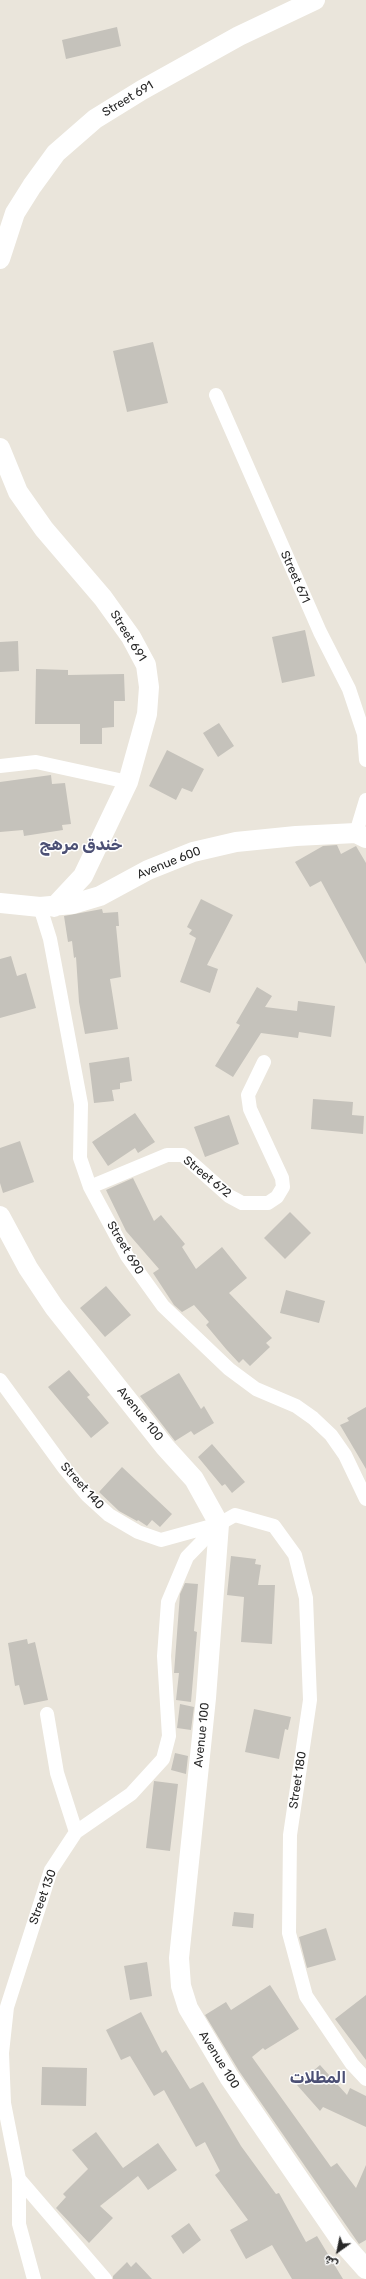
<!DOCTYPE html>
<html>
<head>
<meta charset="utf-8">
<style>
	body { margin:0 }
	#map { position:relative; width:366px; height:2279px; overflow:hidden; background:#eae5db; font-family:Rubik,Vazirmatn,sans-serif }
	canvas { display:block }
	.north { position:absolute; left:318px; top:2231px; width:40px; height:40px; -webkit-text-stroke:3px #fff; paint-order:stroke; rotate:213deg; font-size:11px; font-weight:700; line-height:16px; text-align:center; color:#282828 }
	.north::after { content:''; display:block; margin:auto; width:14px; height:18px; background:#282828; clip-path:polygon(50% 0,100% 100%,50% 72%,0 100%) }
</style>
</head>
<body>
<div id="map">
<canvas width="366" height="2279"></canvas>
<div class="north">ش</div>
</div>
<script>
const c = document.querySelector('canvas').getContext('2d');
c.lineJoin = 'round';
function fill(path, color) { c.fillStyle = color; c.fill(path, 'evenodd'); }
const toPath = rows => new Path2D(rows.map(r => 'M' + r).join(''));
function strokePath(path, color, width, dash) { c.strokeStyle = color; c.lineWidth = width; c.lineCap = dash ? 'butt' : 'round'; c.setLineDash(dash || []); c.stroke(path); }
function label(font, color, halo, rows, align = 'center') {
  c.font = font + ' Rubik,Vazirmatn,sans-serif'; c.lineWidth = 3; c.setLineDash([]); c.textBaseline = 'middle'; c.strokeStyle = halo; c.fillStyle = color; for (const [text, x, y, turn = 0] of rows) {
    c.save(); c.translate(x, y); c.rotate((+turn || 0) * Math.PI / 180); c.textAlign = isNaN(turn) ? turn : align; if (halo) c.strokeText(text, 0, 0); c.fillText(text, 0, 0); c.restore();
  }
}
const building = toPath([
	[117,27,121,46,66,59,62,40],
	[153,342,168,403,127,412,113,351],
	[305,630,315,676,282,683,272,637],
	[18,641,19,671,0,672,0,642],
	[36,669,68,670,68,675,124,674,125,701,114,701,114,727,102,728,102,744,80,744,80,724,35,724],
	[219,723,234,746,218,757,203,733],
	[167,750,204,769,192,792,182,788,176,800,149,786],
	[51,775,52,784,65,783,71,824,62,825,63,830,24,836,23,830,0,832,0,782],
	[337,845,341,854,356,846,366,863,366,964,321,881,310,887,295,862,323,846],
	[201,899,233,915,207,965,218,969,210,993,180,982,196,938,189,934,192,930,187,927],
	[102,909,103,913,118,912,119,926,116,926,121,977,110,979,118,1029,85,1034,79,1002,76,957,74,958,72,941,68,942,64,916],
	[11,956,17,976,26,973,36,1008,0,1018,0,959],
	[257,987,272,996,265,1007,297,1011,298,1001,335,1006,331,1037,299,1032,298,1038,261,1033,233,1077,215,1066,240,1025,236,1023],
	[129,1057,132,1081,120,1083,120,1089,112,1090,114,1101,94,1103,89,1063],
	[313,1099,353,1102,352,1115,364,1116,363,1134,311,1129],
	[135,1113,155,1142,138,1153,135,1148,108,1166,92,1142],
	[229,1115,239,1144,205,1157,194,1127],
	[20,1141,34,1182,3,1193,0,1183,0,1148],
	[133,1178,154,1221,161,1215,185,1244,182,1247,196,1269,222,1247,247,1278,229,1293,272,1338,266,1343,270,1347,250,1366,243,1359,239,1363,226,1349,206,1325,209,1322,194,1305,182,1312,174,1305,153,1273,159,1269,126,1231,106,1190],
	[290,1212,311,1233,285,1259,264,1238],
	[106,1286,131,1315,105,1337,80,1308],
	[286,1290,325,1301,319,1323,280,1313],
	[69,1370,90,1395,87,1397,109,1423,91,1438,48,1387],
	[179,1373,201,1409,204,1406,214,1423,194,1435,191,1431,175,1441,140,1396],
	[366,1407,366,1469,340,1425,349,1421,347,1418],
	[212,1444,245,1482,232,1493,225,1484,222,1486,198,1457],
	[122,1467,172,1514,160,1527,152,1520,147,1526,138,1520,137,1521,119,1511,99,1492],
	[231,1556,256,1559,255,1564,261,1565,258,1585,275,1585,272,1644,241,1642,244,1597,227,1595],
	[185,1583,198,1584,194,1631,197,1632,191,1702,176,1700,179,1673,174,1673,180,1594],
	[27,1639,28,1644,35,1642,48,1700,24,1705,19,1685,15,1686,8,1643],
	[180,1704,194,1707,191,1730,177,1728],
	[254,1709,291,1717,288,1730,285,1729,279,1759,245,1752],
	[175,1753,188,1756,186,1774,171,1770],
	[154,1781,178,1784,170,1851,146,1848],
	[234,1912,254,1914,253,1928,232,1926],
	[326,1928,336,1960,307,1968,299,1937],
	[147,1962,152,1996,130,2000,124,1966],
	[270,1985,299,2029,265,2050,263,2048,252,2057,331,2167,337,2163,356,2188,366,2165,366,2240,359,2244,239,2071,205,2015,226,2002,231,2010],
	[366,1995,366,2060,335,2019],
	[141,2012,162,2053,166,2050,190,2089,203,2082,241,2146,276,2194,279,2193,306,2242,317,2236,343,2279,292,2279,272,2245,246,2259,230,2230,248,2220,215,2175,220,2171,205,2142,196,2147,164,2090,154,2096,130,2056,121,2060,106,2030],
	[320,2065,347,2095,350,2088,366,2096,366,2127,323,2107,320,2111,297,2085],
	[42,2067,87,2068,86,2106,41,2105],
	[96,2132,123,2168,158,2143,177,2170,148,2190,138,2176,100,2206,113,2218,89,2243,56,2208,66,2197,63,2194,88,2169,72,2150],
	[189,2223,201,2240,183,2254,171,2236],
	[127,2262,131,2267,136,2262,152,2279,113,2279,113,2276]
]);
const minor = toPath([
	[216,395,320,632,349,689,364,734,366,760],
	[0,766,36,762,128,782],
	[356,833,366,800],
	[40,907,50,939,81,1104,80,1158,90,1187,127,1256,163,1306,229,1369,256,1389,296,1406,313,1418,331,1435,345,1455,366,1499],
	[90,1187,167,1155,183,1155,229,1196,242,1203,268,1203,277,1197,283,1187,282,1178,250,1109,248,1095,264,1062],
	[0,1380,65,1469,87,1495,109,1515,138,1532,161,1540,219,1524,235,1515,274,1526,295,1555,306,1598,310,1700,290,1835,289,1933,306,1996,352,2064,366,2079],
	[47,1714,57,1773,76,1832],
	[19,2179,105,2279],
	[34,2279,19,2224,19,2179,4,2103,2,2053,7,2007,51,1870,76,1832,131,1794,163,1759,169,1736,164,1656,168,1602,187,1557,219,1524]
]);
const secondary = toPath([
	[0,259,15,213,32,186,56,153,95,119,142,90,239,36,315,0],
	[0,448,18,492,44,529,103,598,131,637,146,665,149,687,147,714,128,782,83,876,54,907],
	[0,903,40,907,73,904,100,896,148,870,193,852,236,842,296,836,356,833,366,838],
	[0,1216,28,1268,54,1307,165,1447,194,1479,219,1524,206,1698,179,1958,181,1986,188,2008,229,2077,342,2242,366,2269]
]);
const streetNames = [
	["Street 691",128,99,-31],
	["Street 671",295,577,66],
	["Street 691",128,636,58],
	["Avenue 600",169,863,-22],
	["Street 672",207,1177,39],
	["Street 690",125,1248,59],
	["Avenue 100",140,1414,51],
	["Street 140",82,1486,48],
	["Avenue 100",202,1735,-84],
	["Street 180",298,1780,-81],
	["Street 130",43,1897,-70],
	["Avenue 100",219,2060,58]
];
const districtNames = [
	["خندق مرهج",81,845],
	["المطلات",318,2078]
];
fill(building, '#c5c2bb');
strokePath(minor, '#fff', 14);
strokePath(secondary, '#fff', 20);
label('12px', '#282828', '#fff', streetNames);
label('bold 16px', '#4c5075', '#fff', districtNames);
</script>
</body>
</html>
